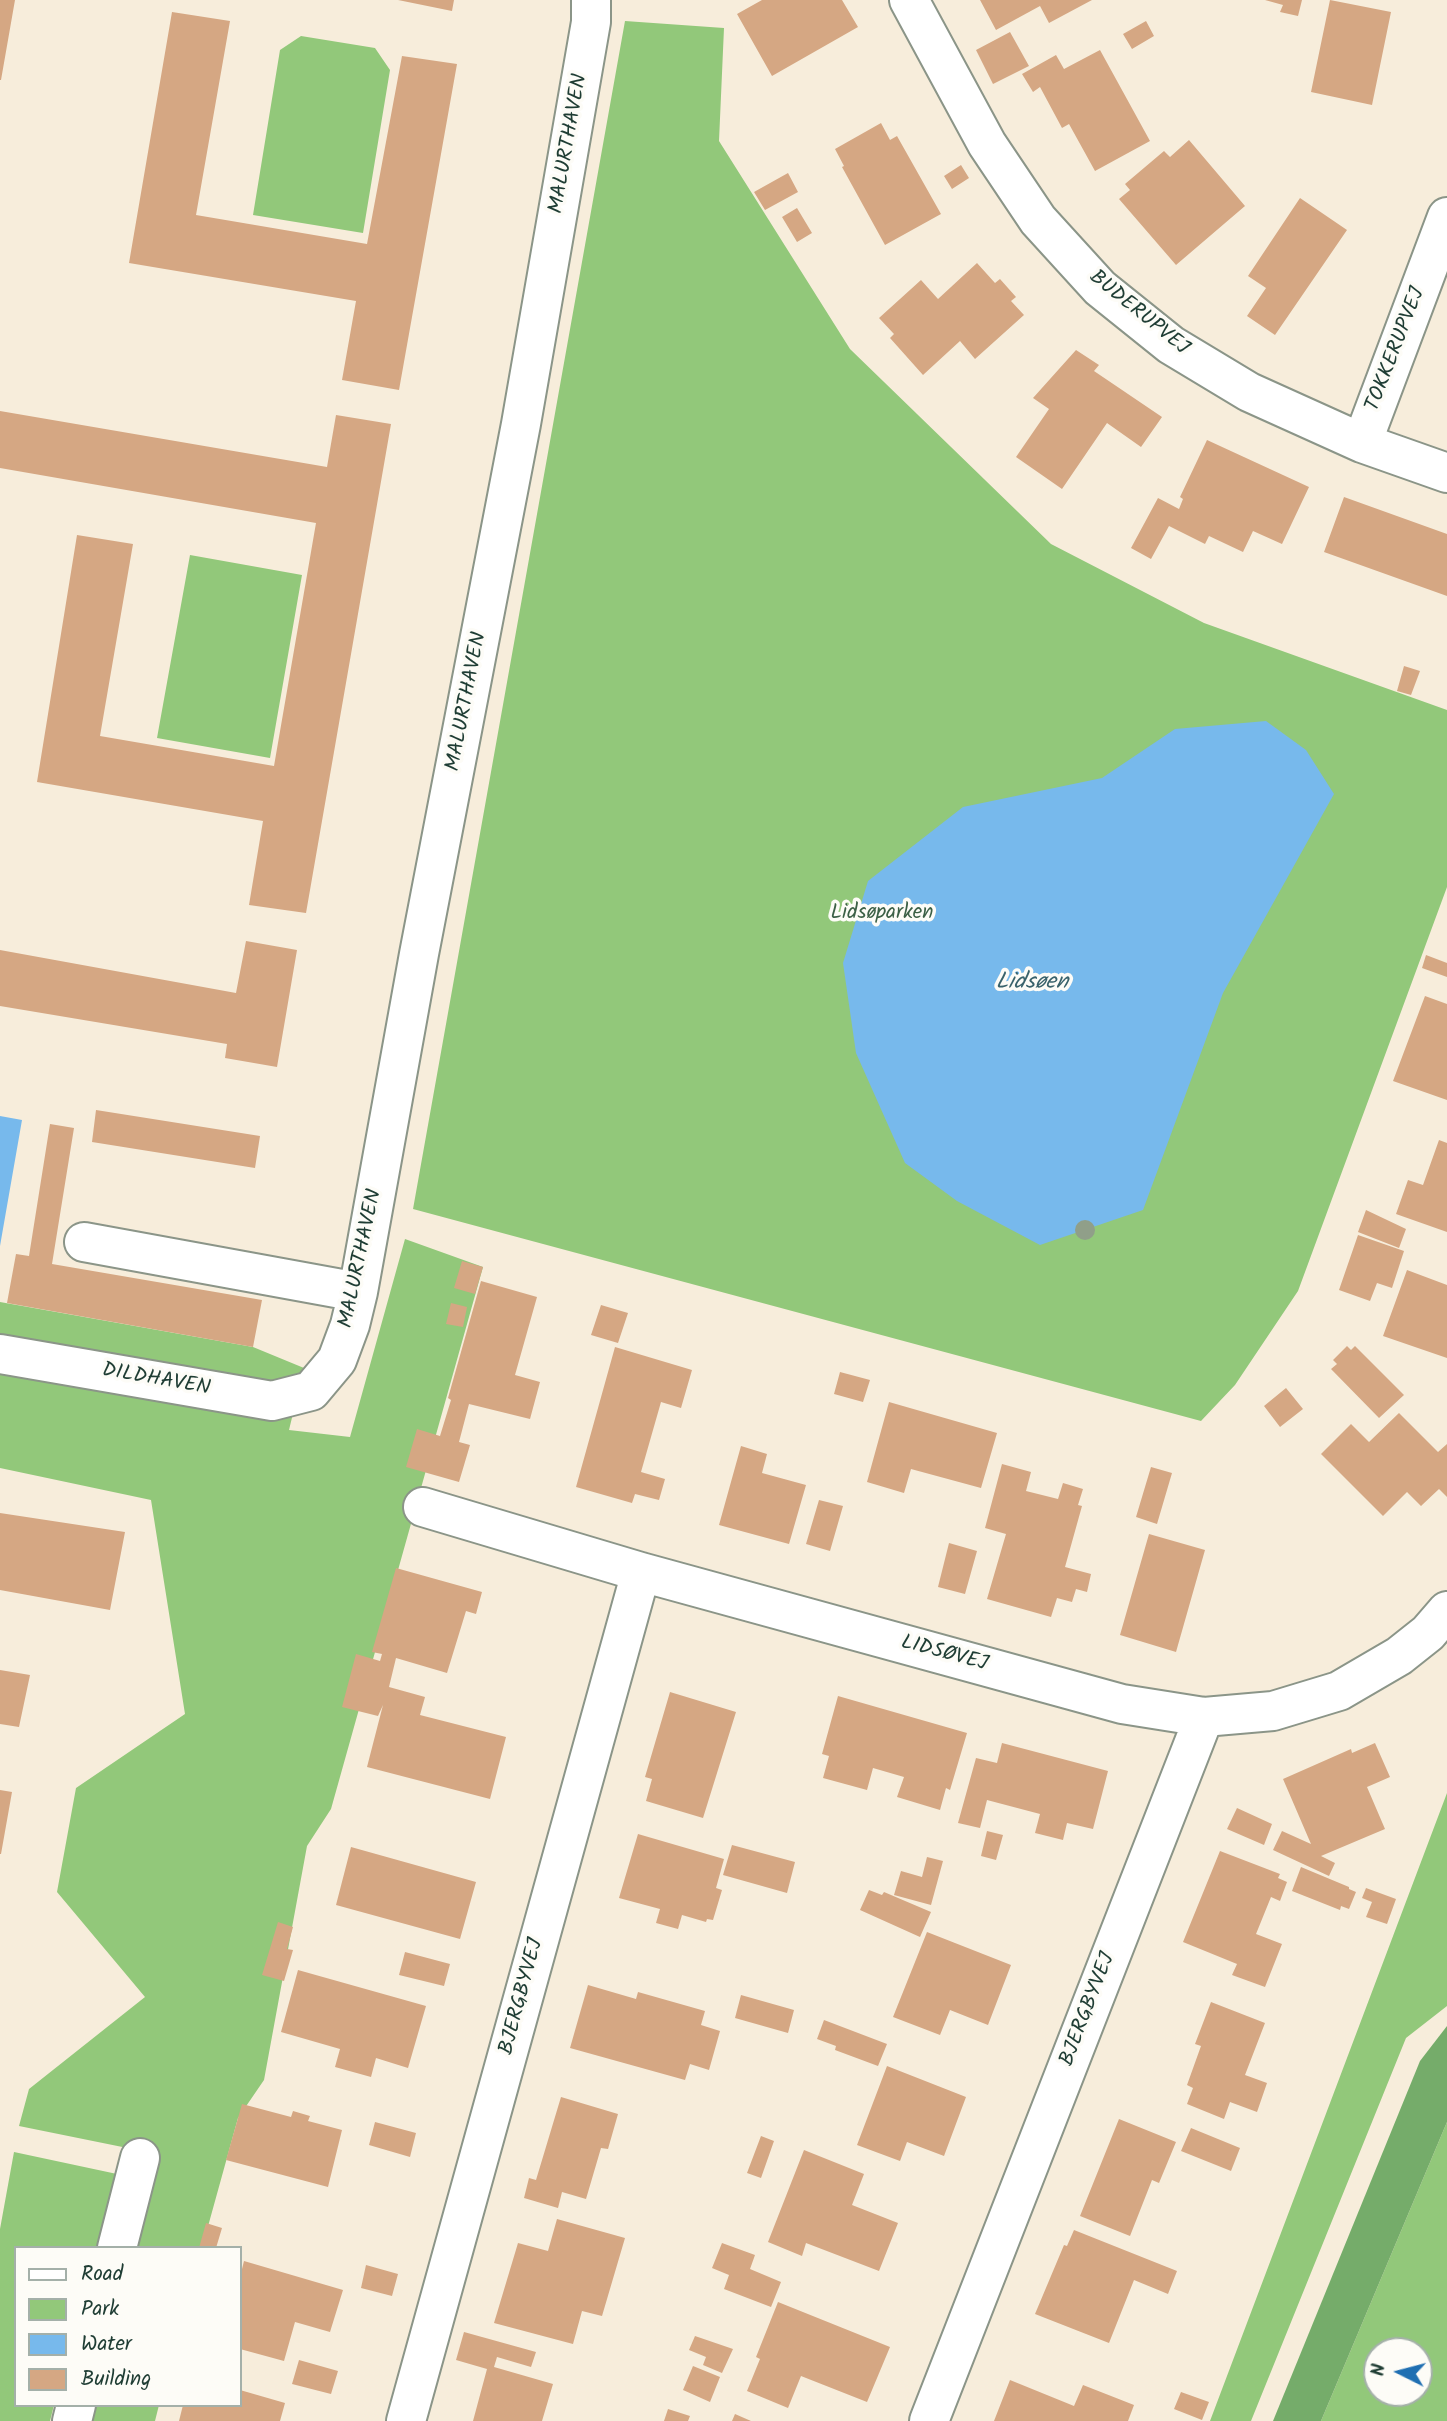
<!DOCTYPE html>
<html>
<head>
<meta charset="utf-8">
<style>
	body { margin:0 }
	#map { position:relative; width:1447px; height:2421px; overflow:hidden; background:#f7eddb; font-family:Kalam,sans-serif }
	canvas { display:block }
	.legend { position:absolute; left:14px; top:2246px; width:228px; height:161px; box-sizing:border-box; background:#fdfcf7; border:2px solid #a4b0a9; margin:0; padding:9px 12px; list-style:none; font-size:21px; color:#1f3d34 }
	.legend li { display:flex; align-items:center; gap:14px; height:35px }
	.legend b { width:35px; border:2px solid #a4b0a9 }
	.north { position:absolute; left:1363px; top:2337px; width:70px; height:70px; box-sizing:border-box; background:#fdfcf7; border:2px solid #a4b0a9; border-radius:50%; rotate:276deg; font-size:19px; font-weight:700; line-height:28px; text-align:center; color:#1f3d34 }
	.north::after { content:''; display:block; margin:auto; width:24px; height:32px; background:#1f6fb2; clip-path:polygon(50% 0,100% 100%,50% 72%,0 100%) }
</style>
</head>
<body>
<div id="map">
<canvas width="1447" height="2421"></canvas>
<ul class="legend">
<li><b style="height:9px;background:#fff"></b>Road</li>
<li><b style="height:19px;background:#92c87a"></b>Park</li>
<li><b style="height:19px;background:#77b9ec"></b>Water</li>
<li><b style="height:19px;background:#d5a783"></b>Building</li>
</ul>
<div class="north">N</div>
</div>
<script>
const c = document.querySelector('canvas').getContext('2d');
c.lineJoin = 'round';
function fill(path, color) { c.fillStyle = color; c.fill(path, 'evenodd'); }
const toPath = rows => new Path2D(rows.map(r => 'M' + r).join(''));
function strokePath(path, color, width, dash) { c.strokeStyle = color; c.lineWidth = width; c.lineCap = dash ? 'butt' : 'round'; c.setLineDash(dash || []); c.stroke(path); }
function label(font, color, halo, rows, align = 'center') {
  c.font = font + ' Kalam,sans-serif'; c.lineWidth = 7; c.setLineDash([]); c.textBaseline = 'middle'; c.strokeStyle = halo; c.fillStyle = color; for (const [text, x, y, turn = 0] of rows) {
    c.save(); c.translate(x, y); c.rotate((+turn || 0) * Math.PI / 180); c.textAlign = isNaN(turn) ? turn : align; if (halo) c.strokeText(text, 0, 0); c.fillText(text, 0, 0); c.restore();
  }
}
const green = toPath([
	[625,21,724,28,719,141,850,349,1051,544,1204,623,1447,710,1447,887,1298,1291,1235,1385,1201,1421,413,1209],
	[301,36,375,48,390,70,363,233,253,215,280,50],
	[190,555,302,575,270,758,157,738],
	[405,1239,483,1267,331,1809,307,1846,264,2080,238,2118,202,2248,128,2248,152,2153,19,2126,29,2089,145,1997,57,1892,76,1788,185,1714,151,1500,0,1468,0,1302,253,1347,304,1368,289,1430,350,1437],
	[1447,1793,1447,2006,1406,2038,1251,2421,1210,2421],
	[1447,2122,1447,2421,1321,2421],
	[1377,2351,1419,2351,1419,2393,1377,2393],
	[14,2152,117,2174,97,2248,16,2248,16,2405,54,2405,50,2421,0,2421,0,2229],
	[89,2405,159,2405,155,2421,85,2421]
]);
const forest = toPath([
	[1447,2026,1447,2122,1321,2421,1273,2421,1420,2061]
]);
const water = toPath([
	[1266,721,1306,750,1334,794,1223,993,1143,1210,1040,1245,957,1201,905,1163,856,1053,843,963,868,881,963,807,1102,778,1175,729],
	[0,1116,22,1120,0,1246]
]);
const building = toPath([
	[0,0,15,0,1,80,0,80],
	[398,0,454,0,452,11],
	[762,0,842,0,858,27,772,76,737,14],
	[980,0,1092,0,1049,23,1040,6,996,30],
	[1265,0,1302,0,1298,16,1280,12,1283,5],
	[1330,0,1391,12,1372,105,1311,92],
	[172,12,230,21,196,215,367,244,402,56,457,64,399,390,342,380,356,301,129,263],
	[1146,21,1154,36,1132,49,1123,34],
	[1010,32,1029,66,993,84,976,50],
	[1100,50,1150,141,1095,171,1069,124,1062,128,1040,87,1033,92,1022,74,1056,55,1064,69],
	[881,123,890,140,897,136,941,214,885,245,842,167,844,166,835,149],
	[1189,140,1245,206,1176,265,1119,199,1130,190,1125,184,1164,151,1170,157],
	[961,165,969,178,952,189,944,176],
	[788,173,798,192,765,210,754,192],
	[1300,198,1347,230,1275,335,1247,316,1266,288,1248,276],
	[797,208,812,233,797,242,782,217],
	[977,263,995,283,1000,279,1016,297,1011,301,1024,315,975,359,960,341,923,375,890,338,894,334,879,318,921,280,938,299],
	[1076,350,1099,365,1094,371,1162,417,1141,447,1107,423,1062,489,1016,457,1049,409,1033,398],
	[0,411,327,467,336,415,391,424,306,913,249,905,263,821,37,782,77,535,133,544,100,736,274,766,316,523,0,468],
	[1207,440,1309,487,1282,544,1253,531,1243,552,1209,536,1205,544,1169,526,1151,559,1131,548,1158,498,1179,509,1183,499,1180,497],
	[1344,497,1447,534,1447,596,1324,552],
	[1404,666,1420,671,1411,695,1397,691],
	[246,941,297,950,277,1067,225,1058,227,1044,0,1006,0,950,236,993],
	[1426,955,1447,963,1447,977,1422,968],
	[1425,996,1447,1004,1447,1100,1393,1081],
	[96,1110,260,1136,255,1168,92,1142],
	[50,1124,74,1128,52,1264,262,1300,253,1347,7,1303,16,1254,29,1256],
	[1439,1140,1447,1143,1447,1232,1396,1214,1408,1180,1423,1185],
	[1366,1210,1406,1229,1399,1248,1358,1232],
	[1358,1235,1404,1251,1392,1288,1377,1283,1370,1301,1339,1290],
	[462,1261,483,1267,475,1294,454,1288],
	[1407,1270,1447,1285,1447,1358,1383,1336],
	[481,1281,537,1297,515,1375,540,1382,530,1419,469,1404,459,1442,470,1445,459,1482,406,1467,417,1429,440,1436,451,1400,448,1398],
	[451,1303,467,1307,463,1327,446,1324],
	[601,1305,628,1313,618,1343,591,1335],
	[1347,1346,1351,1350,1355,1346,1404,1395,1379,1418,1331,1369,1337,1364,1333,1360],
	[615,1347,692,1370,681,1408,661,1402,641,1472,665,1479,659,1500,635,1494,632,1503,576,1487],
	[840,1372,870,1380,863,1402,834,1394],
	[1286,1388,1303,1409,1280,1427,1264,1406],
	[889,1402,997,1433,981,1488,911,1469,904,1493,867,1482],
	[1399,1413,1438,1452,1447,1444,1447,1497,1439,1489,1421,1506,1407,1492,1383,1516,1321,1454,1351,1424,1369,1442],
	[741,1446,767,1454,762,1473,806,1485,789,1544,719,1525],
	[1002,1464,1031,1472,1026,1491,1058,1499,1063,1483,1083,1489,1078,1505,1082,1506,1065,1567,1091,1574,1087,1592,1076,1589,1072,1602,1057,1598,1051,1617,987,1599,1006,1534,985,1528],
	[1151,1467,1172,1473,1157,1524,1136,1517],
	[819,1500,843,1506,830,1551,806,1544],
	[0,1513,125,1532,110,1610,0,1590],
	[1149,1534,1205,1550,1176,1652,1120,1635],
	[949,1543,977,1551,965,1594,938,1587],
	[396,1568,482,1592,476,1614,466,1611,447,1673,396,1658,389,1687,425,1697,420,1715,506,1737,490,1799,367,1767,383,1705,378,1716,342,1707,356,1654,380,1661,382,1654,372,1652],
	[0,1670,30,1675,19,1727,0,1724],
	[670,1692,736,1712,703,1818,646,1801,652,1779,645,1777],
	[838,1696,967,1733,950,1790,946,1788,940,1810,897,1797,904,1777,873,1768,867,1790,823,1778,829,1756,822,1754],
	[1002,1743,1108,1771,1093,1829,1067,1823,1063,1840,1035,1833,1040,1814,987,1800,980,1828,958,1823,976,1758,997,1763],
	[1375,1743,1390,1777,1367,1787,1385,1829,1321,1856,1335,1863,1329,1876,1273,1850,1282,1831,1311,1844,1283,1779,1351,1749,1352,1753],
	[0,1790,12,1792,1,1854,0,1854],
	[1237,1808,1272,1824,1264,1845,1227,1829],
	[987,1831,1003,1835,996,1860,981,1856],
	[638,1834,724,1859,716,1888,722,1890,713,1920,707,1919,706,1922,682,1915,678,1929,656,1923,660,1909,619,1898],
	[732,1845,795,1862,787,1893,723,1875],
	[351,1847,476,1882,460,1939,336,1905],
	[1220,1851,1280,1874,1278,1878,1287,1882,1280,1901,1271,1897,1256,1934,1282,1944,1265,1987,1232,1975,1237,1964,1183,1942],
	[927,1857,943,1861,931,1905,894,1895,901,1871,922,1877],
	[1301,1867,1349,1887,1349,1889,1356,1892,1349,1909,1341,1906,1340,1910,1292,1891],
	[1366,1888,1396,1899,1387,1924,1366,1917,1372,1902,1362,1898],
	[869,1890,882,1895,884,1892,931,1912,920,1937,860,1910],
	[278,1922,293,1927,287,1949,293,1950,284,1981,262,1975],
	[927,1932,1011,1965,988,2025,950,2010,940,2035,893,2017],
	[405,1952,450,1964,444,1986,399,1975],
	[298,1970,426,2006,408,2068,376,2058,371,2077,335,2067,340,2049,281,2032],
	[588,1985,636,1999,638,1992,705,2011,701,2025,720,2031,709,2070,690,2064,685,2080,570,2048],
	[741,1995,794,2010,788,2033,735,2018],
	[1211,2002,1265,2023,1245,2075,1267,2083,1257,2112,1230,2102,1224,2119,1187,2104,1193,2088,1187,2085,1201,2046,1195,2044],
	[824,2020,887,2044,878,2066,835,2050,836,2046,817,2039],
	[887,2066,966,2097,944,2156,907,2142,900,2161,857,2145],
	[561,2097,618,2114,608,2149,601,2148,586,2199,562,2192,558,2208,524,2198,529,2178,536,2180],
	[242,2104,291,2117,293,2111,310,2116,308,2121,342,2130,328,2187,226,2160],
	[1119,2119,1176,2142,1159,2183,1152,2180,1130,2236,1080,2216],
	[375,2122,416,2133,410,2157,369,2145],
	[1191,2128,1240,2148,1231,2171,1181,2151],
	[761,2136,774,2141,761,2178,747,2173],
	[804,2150,864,2174,852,2205,898,2223,879,2271,806,2243,802,2256,768,2242],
	[557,2219,625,2238,602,2316,582,2311,573,2344,494,2323,518,2243,548,2251],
	[206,2223,222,2228,216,2248,199,2248],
	[1074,2230,1177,2271,1168,2294,1134,2280,1109,2343,1035,2314,1064,2245,1067,2246],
	[722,2243,755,2255,750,2269,781,2282,771,2307,724,2289,729,2275,712,2268],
	[244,2261,343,2290,330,2332,295,2322,284,2361,240,2349,240,2277],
	[366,2265,398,2274,392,2296,361,2288],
	[778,2302,890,2347,867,2402,801,2376,788,2408,747,2391,760,2359,756,2357],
	[464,2332,536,2352,531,2367,497,2357,494,2367,553,2384,542,2421,473,2421,487,2369,456,2360],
	[695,2336,733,2349,722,2373,703,2365,706,2357,689,2350],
	[299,2360,338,2371,331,2394,292,2384],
	[693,2366,720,2377,710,2402,683,2390],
	[1010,2380,1074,2406,1083,2385,1134,2405,1128,2421,994,2421],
	[240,2390,285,2403,280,2421,179,2421,183,2405,240,2405],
	[1181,2392,1209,2402,1202,2420,1174,2409],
	[668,2409,690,2416,688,2421,664,2421],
	[735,2414,751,2421,732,2421]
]);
const minor = toPath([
	[909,0,987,144,1038,220,1100,288,1171,345,1249,392,1362,443,1447,473],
	[1362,443,1447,217],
	[84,1242,358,1292],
	[0,1354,272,1401,311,1391,337,1360,350,1325,358,1292,419,954,521,424,591,22,591,0],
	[423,1507,641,1572,1122,1704,1204,1717,1273,1711,1339,1691,1399,1656,1428,1633,1447,1611],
	[117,2248,140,2158],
	[72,2421,76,2405],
	[406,2421,641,1572],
	[929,2421,1204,1717]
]);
const trees = [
	[1085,1230]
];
const streetNames = [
	["MALURTHAVEN",570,144,-80],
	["BUDERUPVEJ",1138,314,39],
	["TOKKERUPVEJ",1397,350,-69],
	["MALURTHAVEN",468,702,-79],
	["MALURTHAVEN",362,1259,-78],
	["DILDHAVEN",156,1381,10],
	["LIDSØVEJ",944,1655,15],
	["BJERGBYVEJ",523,1997,-75],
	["BJERGBYVEJ",1089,2010,-69]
];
const parkNames = [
	["Lidsøparken",882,914]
];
const waterNames = [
	["Lidsøen",1032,984]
];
fill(green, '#92c87a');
fill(forest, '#75ac6a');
fill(water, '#77b9ec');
fill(building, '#d5a783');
strokePath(minor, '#8b9588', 42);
strokePath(minor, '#fff', 38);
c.fillStyle = '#909f89';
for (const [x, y] of trees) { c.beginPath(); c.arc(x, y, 10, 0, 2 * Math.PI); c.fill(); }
label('21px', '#1f3d34', '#fdfcf7', streetNames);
label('21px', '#3c6046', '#fdfcf7', parkNames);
label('italic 23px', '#39626b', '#fdfcf7', waterNames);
</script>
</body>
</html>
